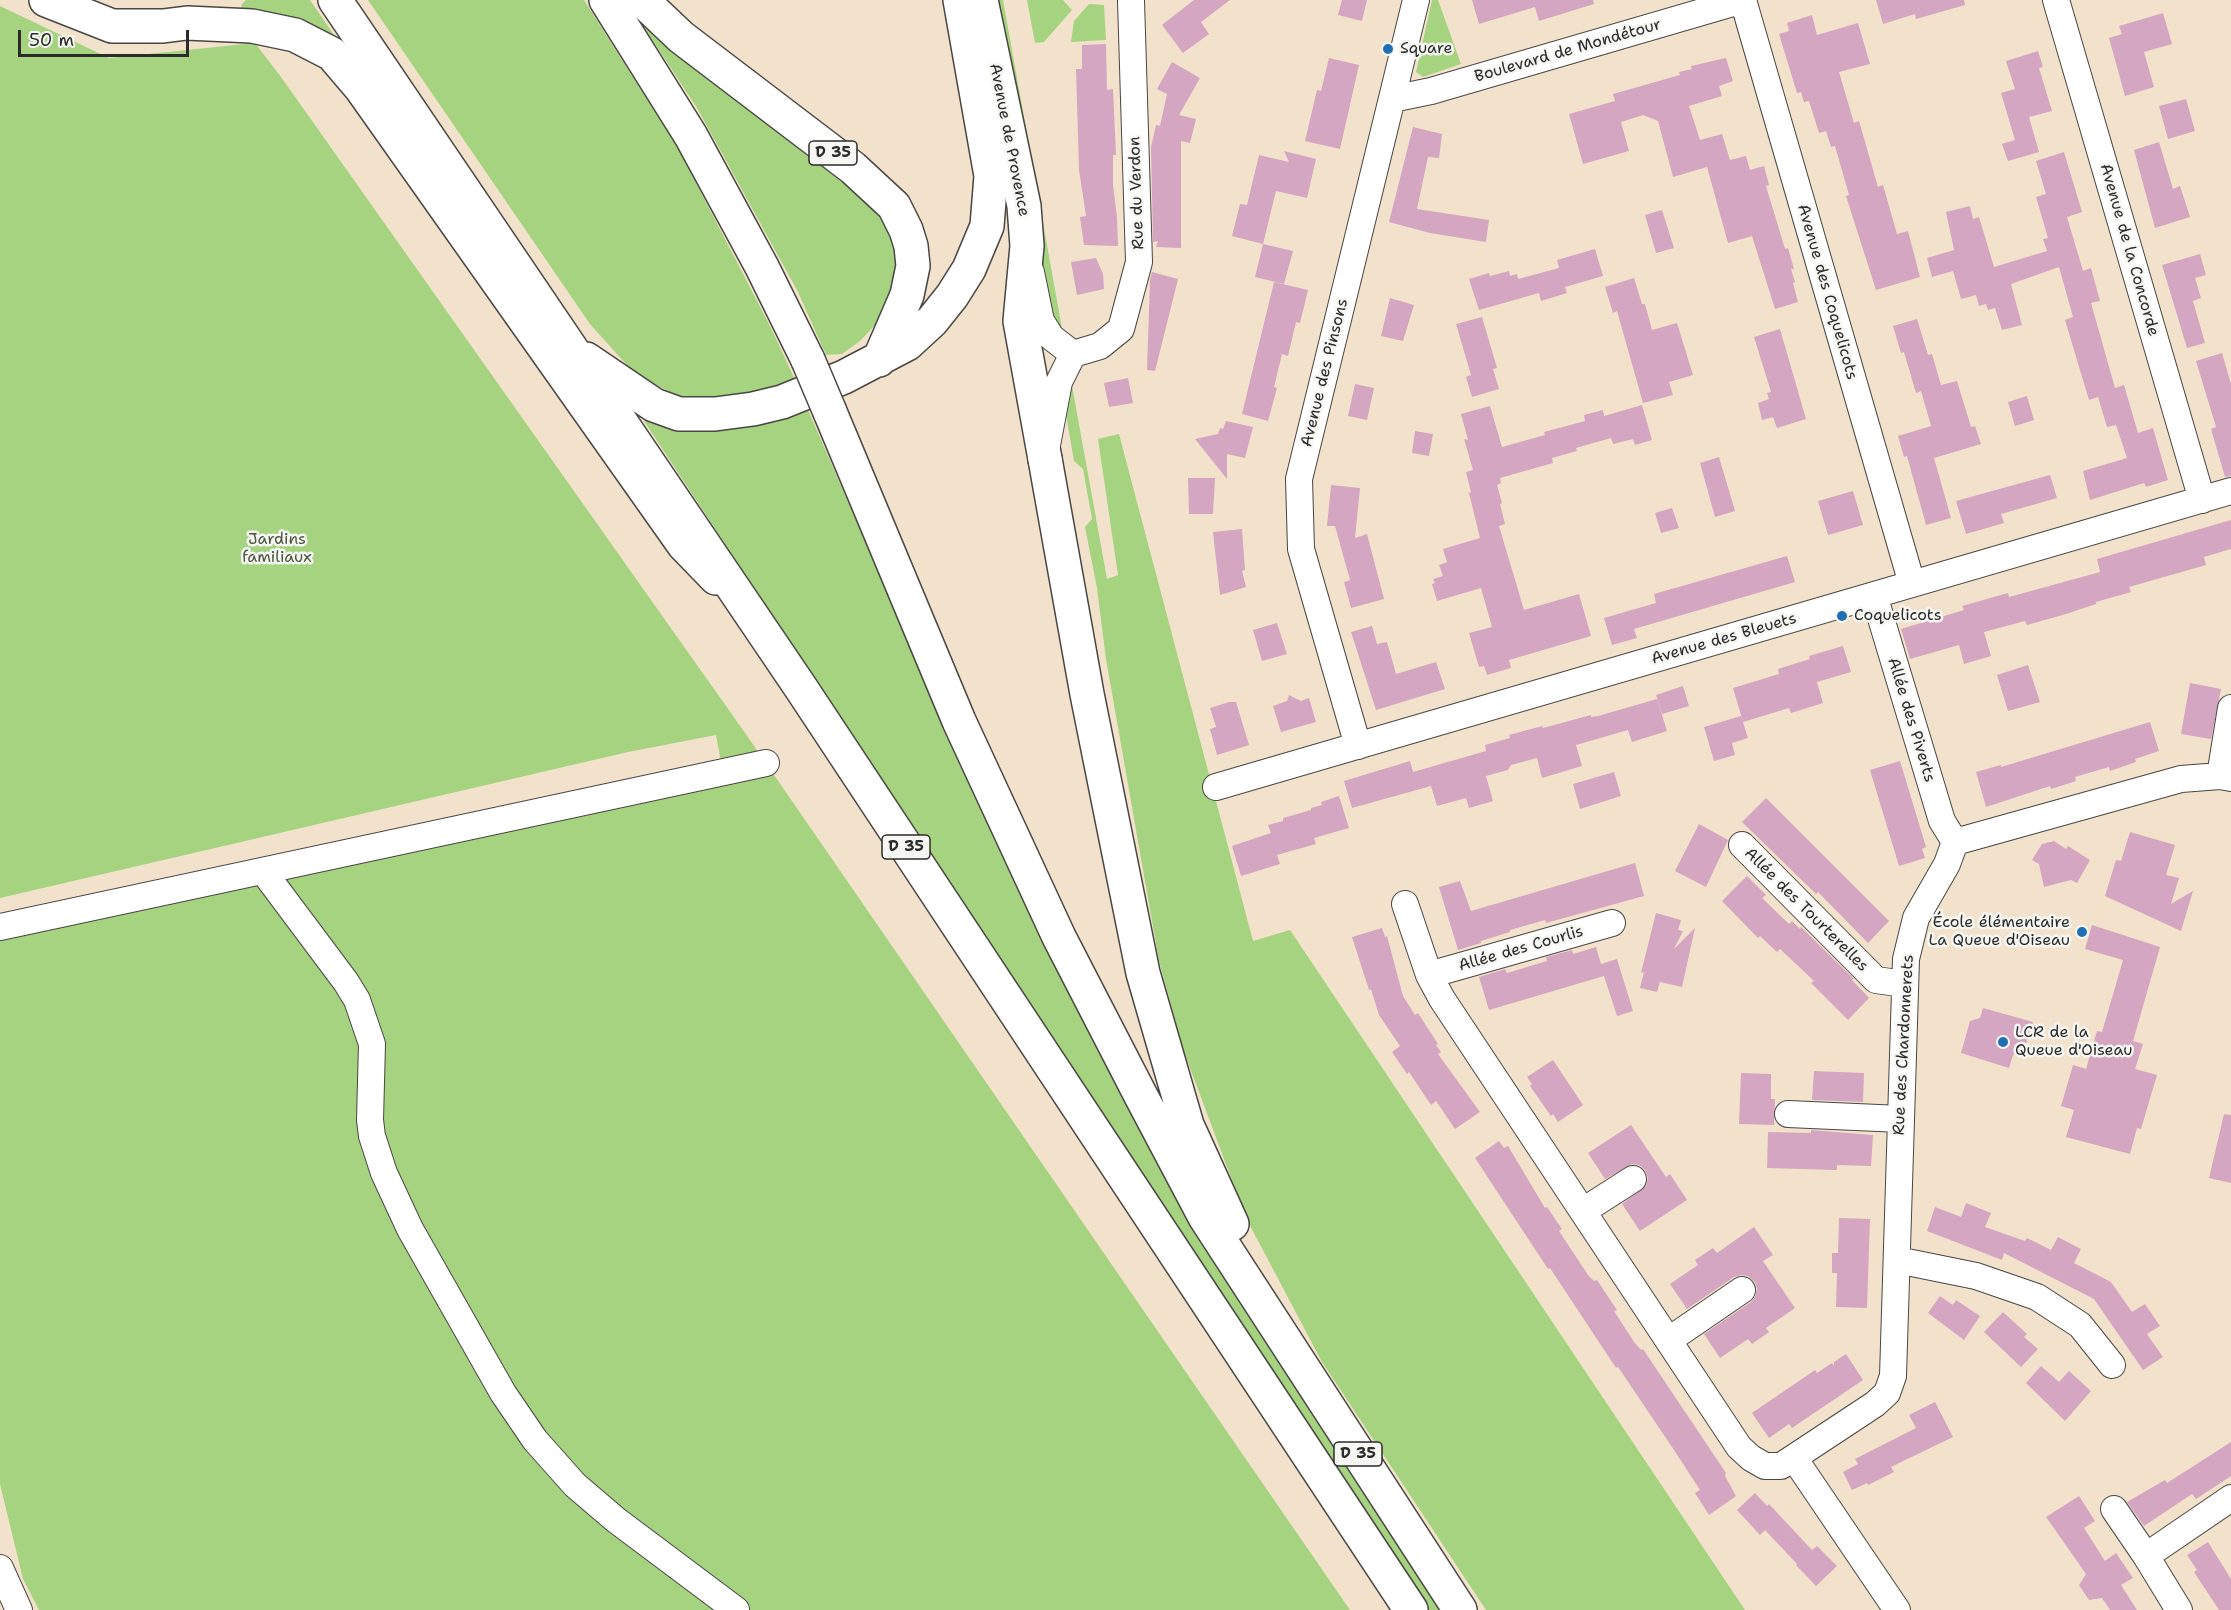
<!DOCTYPE html>
<html>
<head>
<meta charset="utf-8">
<style>
	body { margin:0 }
	#map { position:relative; width:2231px; height:1610px; overflow:hidden; background:#f3e2cb; font-family:"Shantell Sans",sans-serif }
	canvas { display:block }
	.scale { position:absolute; left:18px; top:30px; width:171px; height:27px; box-sizing:border-box; border:3px solid #2b2b2b; border-top:0; padding-left:8px; font-size:18px; line-height:21px; white-space:nowrap; color:#2b2b2b; -webkit-text-stroke:4px #f6f6f2; paint-order:stroke }
</style>
</head>
<body>
<div id="map">
<canvas width="2231" height="1610"></canvas>
<div class="scale">50 m</div>
</div>
<script>
const c = document.querySelector('canvas').getContext('2d');
c.lineJoin = 'round';
function fill(path, color) { c.fillStyle = color; c.fill(path, 'evenodd'); }
const toPath = rows => new Path2D(rows.map(r => 'M' + r).join(''));
function strokePath(path, color, width, dash) { c.strokeStyle = color; c.lineWidth = width; c.lineCap = dash ? 'butt' : 'round'; c.setLineDash(dash || []); c.stroke(path); }
function label(font, color, halo, rows, align = 'center') {
  c.font = font + ' "Shantell Sans",sans-serif'; c.lineWidth = 5; c.setLineDash([]); c.textBaseline = 'middle'; c.strokeStyle = halo; c.fillStyle = color; for (const [text, x, y, turn = 0] of rows) {
    c.save(); c.translate(x, y); c.rotate((+turn || 0) * Math.PI / 180); c.textAlign = isNaN(turn) ? turn : align; if (halo) c.strokeText(text, 0, 0); c.fillText(text, 0, 0); c.restore();
  }
}
const green = toPath([
	[246,0,310,0,341,45,241,9,242,4],
	[368,0,584,0,679,150,770,326,797,384,752,397,691,403,634,373,590,324],
	[991,0,1003,0,1063,334,1050,324],
	[1027,0,1063,0,1072,10,1044,42,1035,43],
	[1432,0,1438,0,1461,64,1423,77,1416,72],
	[1089,4,1104,5,1106,40,1071,42,1074,21],
	[0,6,109,58,255,43,281,77,743,730,1350,1610,39,1610,23,1579,0,1484,0,939,723,773,716,735,628,752,0,898],
	[640,21,767,124,876,209,896,250,896,273,889,302,876,324,860,341,842,354,826,355,798,292,697,108],
	[1071,380,1107,579,1118,575,1098,439,1119,434,1253,941,1290,930,1745,1610,1486,1610,1322,1362,1246,1218,1183,1049,1159,961,1106,659,1097,588,1085,527,1092,519,1083,469,1074,461,1063,397],
	[808,410,943,720,1446,1610,1428,1610,644,421,689,431,758,424]
]);
const building = toPath([
	[1194,0,1230,0,1201,22,1209,34,1183,53,1162,25],
	[1342,0,1367,0,1362,21,1338,15],
	[1472,0,1593,0,1594,4,1539,21,1535,7,1479,24],
	[1876,0,1964,0,1965,5,1916,19,1915,14,1883,24],
	[2163,13,2172,44,2144,52,2154,87,2125,96,2109,38,2122,34,2119,26],
	[1812,15,1817,35,1858,23,1870,64,1839,72,1854,123,1859,121,1878,187,1883,185,1897,234,1908,231,1920,277,1876,290,1846,196,1849,195,1835,146,1831,147,1826,131,1819,133,1809,101,1804,102,1801,92,1797,93,1779,34,1789,31,1787,23],
	[1106,44,1107,90,1113,89,1116,155,1113,155,1113,185,1117,217,1118,246,1084,245,1080,217,1086,216,1079,170,1076,69,1082,69,1082,45],
	[2038,51,2043,67,2039,68,2052,111,2029,117,2039,152,2008,161,2002,144,2015,140,2001,93,2015,89,2006,61],
	[1329,58,1359,65,1340,149,1305,141,1317,90,1321,91],
	[1726,58,1733,81,1719,86,1722,96,1689,106,1700,140,1722,134,1730,160,1746,156,1750,170,1764,166,1769,185,1766,186,1785,249,1788,248,1794,269,1791,269,1795,282,1793,283,1798,302,1775,309,1752,236,1728,243,1707,167,1673,177,1658,121,1643,115,1621,122,1629,151,1583,164,1569,114,1615,101,1613,94,1680,75,1679,72,1692,69,1691,66],
	[1172,62,1200,78,1179,115,1196,119,1190,143,1181,141,1181,248,1156,247,1158,241,1153,242,1151,147,1156,125,1160,126,1167,94,1157,89],
	[2186,99,2195,131,2168,139,2159,106],
	[1413,127,1442,134,1439,158,1428,157,1417,209,1489,220,1486,242,1430,233,1389,222],
	[2159,142,2173,189,2180,186,2190,217,2155,228,2134,150],
	[1284,151,1316,159,1307,198,1276,191,1263,244,1232,236,1240,204,1247,205,1259,155,1289,162],
	[2064,152,2082,212,2067,217,2083,271,2091,268,2100,301,2091,303,2115,388,2124,385,2138,433,2153,428,2168,480,2146,487,2144,483,2090,500,2083,471,2127,458,2116,425,2107,427,2098,397,2089,400,2065,320,2073,317,2059,267,2011,284,2022,325,2002,330,1995,308,1988,310,1986,304,1979,306,1976,295,1961,299,1953,271,1932,277,1927,258,1954,250,1946,212,1970,206,1973,219,1979,217,1994,267,2047,251,2043,239,2048,238,2036,197,2046,194,2036,161],
	[1662,210,1674,248,1656,253,1645,215],
	[1263,244,1293,251,1284,284,1255,277],
	[1595,249,1603,276,1565,287,1567,293,1541,301,1539,293,1479,310,1469,279,1489,273,1490,276,1509,271,1510,276,1517,274,1518,279,1559,268,1557,260],
	[2200,254,2206,275,2195,278,2201,298,2193,301,2205,343,2187,348,2162,265],
	[1096,258,1103,274,1104,289,1077,295,1071,262],
	[1152,272,1178,279,1155,371,1147,370,1150,280],
	[1634,278,1642,304,1645,304,1652,330,1677,323,1693,375,1669,382,1673,395,1643,403,1617,311,1613,313,1605,287],
	[1274,282,1308,290,1300,323,1296,322,1288,356,1282,354,1274,387,1277,388,1268,421,1242,414],
	[1390,298,1414,305,1403,341,1381,336],
	[1482,317,1497,368,1493,369,1499,389,1472,397,1466,377,1471,375,1456,324],
	[1917,319,1928,355,1932,354,1941,385,1957,381,1971,427,1975,426,1981,444,1934,458,1951,518,1926,525,1907,456,1904,457,1898,436,1931,426,1921,391,1916,393,1904,352,1901,353,1893,326],
	[1780,329,1806,419,1777,428,1773,417,1762,420,1758,403,1769,399,1767,393,1771,392,1754,337],
	[2222,353,2231,384,2231,476,2225,477,2211,429,2216,427,2196,361],
	[1128,378,1133,403,1109,407,1104,383],
	[1355,384,1374,388,1367,420,1348,416],
	[2027,396,2034,420,2015,426,2008,402],
	[1642,405,1652,440,1635,445,1633,439,1613,444,1611,438,1576,448,1577,451,1552,458,1553,463,1500,478,1501,483,1497,485,1502,503,1500,504,1505,524,1499,526,1524,610,1579,594,1591,636,1509,660,1511,668,1487,675,1484,666,1479,667,1469,633,1492,627,1481,588,1437,601,1432,584,1435,583,1433,579,1443,576,1439,565,1447,562,1443,549,1480,538,1469,493,1471,492,1466,472,1473,470,1464,439,1468,440,1461,414,1490,406,1502,447,1545,435,1544,432,1585,421,1584,415,1603,410,1604,416],
	[1226,421,1253,427,1245,458,1227,454,1227,479,1195,439,1218,434,1220,428,1223,429],
	[1415,431,1433,434,1429,456,1412,453],
	[1719,457,1735,511,1715,517,1700,463],
	[2050,475,2057,498,2001,514,2004,523,1966,534,1956,501],
	[1188,478,1215,478,1213,514,1189,514],
	[1331,485,1360,488,1355,538,1367,534,1384,599,1351,608,1344,582,1350,580,1335,526,1327,526],
	[1853,491,1863,525,1828,535,1818,501],
	[1672,508,1679,528,1661,533,1655,513],
	[2231,520,2231,549,2204,557,2206,565,2129,587,2131,592,2096,602,2096,604,2066,614,2027,625,2025,621,1984,632,1991,656,1964,664,1959,645,1910,659,1901,629,1964,610,1962,606,2008,593,2009,597,2100,572,2097,559],
	[1242,529,1245,570,1242,571,1246,587,1220,595,1213,532],
	[1787,556,1795,582,1634,629,1637,638,1612,645,1604,618,1656,603,1654,594],
	[1277,623,1287,654,1262,661,1253,630],
	[1372,626,1377,644,1387,642,1396,674,1436,662,1445,689,1376,710,1351,632],
	[1843,646,1851,672,1817,682,1823,703,1791,713,1789,708,1743,722,1733,688,1779,674,1778,669,1810,659,1809,656],
	[2028,665,2040,702,2008,711,1997,675],
	[2190,683,2221,689,2211,739,2181,734],
	[1683,686,1689,706,1662,714,1656,695],
	[1289,695,1301,701,1309,698,1316,722,1281,732,1273,706,1287,701],
	[1657,699,1667,731,1632,742,1628,730,1576,745,1582,766,1542,778,1537,758,1511,765,1508,770,1486,776,1493,801,1469,808,1466,798,1437,806,1431,786,1352,808,1344,781,1410,761,1413,772,1486,751,1485,745,1510,738,1509,735,1542,726,1543,728,1591,715,1591,717,1598,716],
	[1229,702,1236,702,1249,745,1217,755,1210,729,1216,727,1210,708],
	[1741,716,1748,738,1732,743,1735,755,1714,761,1704,727],
	[2150,722,2159,751,2135,759,2136,762,2110,771,2109,767,2075,777,2076,781,2051,789,2050,786,1986,807,1976,772,2001,765,2001,767],
	[1900,761,1926,847,1922,849,1925,858,1899,866,1870,770],
	[1614,772,1621,796,1580,809,1573,784],
	[1339,796,1349,828,1314,838,1316,844,1277,855,1280,864,1241,876,1232,846,1271,833,1268,825,1283,821,1283,818,1311,810,1311,808,1322,805,1321,802],
	[1766,798,1889,921,1868,943,1818,892,1816,894,1742,822],
	[1699,824,1728,840,1706,887,1675,871],
	[2130,832,2175,845,2166,875,2179,878,2171,904,2193,891,2181,931,2105,896,2116,860,2121,861],
	[2054,841,2066,849,2068,846,2090,860,2077,883,2071,880,2044,887,2039,864,2032,860,2042,844],
	[1635,863,1644,896,1546,923,1545,920,1510,930,1510,932,1481,941,1481,943,1458,950,1439,887,1460,881,1471,911],
	[1747,876,1766,895,1762,898,1789,924,1792,921,1800,929,1801,927,1854,979,1852,980,1869,998,1848,1020,1811,983,1814,981,1780,949,1777,952,1760,936,1758,938,1722,901],
	[1656,913,1681,920,1678,930,1683,931,1674,949,1695,928,1682,987,1660,982,1657,992,1640,988,1644,972,1641,973],
	[2092,925,2160,947,2133,1041,2143,1044,2135,1069,2157,1075,2141,1129,2137,1128,2130,1154,2066,1137,2074,1110,2061,1106,2073,1065,2086,1069,2097,1031,2102,1032,2123,960,2085,949],
	[1382,928,1385,937,1387,936,1403,996,1415,1015,1418,1013,1438,1044,1436,1045,1441,1052,1438,1054,1480,1112,1455,1129,1436,1101,1431,1105,1409,1072,1407,1074,1392,1052,1400,1046,1379,1015,1371,989,1369,990,1352,937],
	[1596,947,1601,964,1617,959,1633,1011,1617,1016,1604,976,1489,1010,1479,977,1505,969,1507,973,1547,961,1546,957,1572,950,1573,954],
	[1983,1008,2033,1022,2024,1050,2013,1055,2009,1068,1961,1053,1970,1021,1980,1018],
	[1553,1060,1583,1105,1558,1122,1553,1114,1551,1116,1530,1086,1532,1084,1527,1077],
	[1814,1071,1864,1073,1863,1102,1812,1100],
	[1741,1073,1771,1074,1771,1099,1775,1099,1774,1125,1739,1124],
	[2224,1114,2231,1115,2231,1183,2209,1178],
	[1631,1125,1666,1177,1670,1174,1687,1200,1640,1231,1622,1204,1646,1186,1648,1178,1645,1170,1639,1165,1632,1164,1605,1179,1588,1153],
	[1811,1130,1873,1135,1871,1166,1837,1165,1837,1170,1767,1168,1768,1132,1811,1133],
	[1499,1141,1504,1148,1508,1146,1545,1208,1547,1207,1562,1229,1559,1231,1588,1275,1594,1281,1597,1280,1617,1310,1614,1311,1634,1342,1641,1350,1643,1349,1726,1473,1725,1476,1736,1496,1709,1515,1695,1493,1700,1490,1672,1447,1618,1367,1616,1368,1550,1268,1548,1269,1475,1158],
	[1966,1203,1991,1213,1985,1227,2025,1241,2027,1238,2051,1250,2058,1237,2081,1249,2074,1263,2111,1282,2132,1312,2145,1304,2160,1326,2147,1334,2163,1357,2143,1370,2094,1299,2004,1253,2002,1260,1927,1231,1935,1207,1961,1217],
	[1839,1218,1870,1219,1867,1308,1836,1307,1837,1273,1832,1273,1832,1253,1838,1253],
	[1754,1227,1773,1255,1763,1261,1795,1308,1766,1328,1769,1332,1752,1344,1748,1339,1720,1358,1704,1334,1751,1302,1755,1297,1757,1289,1755,1282,1748,1276,1741,1275,1734,1277,1687,1309,1670,1284,1698,1265,1695,1260,1713,1248,1717,1253],
	[1940,1296,1953,1305,1956,1300,1980,1316,1964,1340,1928,1313],
	[2003,1312,2027,1334,2024,1337,2038,1349,2021,1367,1984,1332],
	[1846,1354,1863,1380,1792,1428,1789,1424,1769,1438,1752,1413,1815,1370,1817,1373,1832,1363,1834,1366,1834,1362],
	[2041,1366,2059,1382,2069,1371,2091,1391,2065,1421,2026,1383],
	[1935,1402,1953,1437,1891,1467,1894,1472,1868,1485,1867,1483,1852,1490,1843,1472,1858,1464,1855,1459,1916,1428,1909,1415],
	[2231,1442,2231,1476,2196,1499,2192,1494,2144,1526,2127,1502,2165,1480,2167,1483],
	[1755,1493,1767,1506,1769,1504,1812,1550,1817,1546,1837,1566,1816,1586,1796,1565,1797,1564,1765,1530,1760,1535,1737,1510],
	[2079,1496,2095,1521,2084,1528,2105,1561,2116,1553,2133,1578,2121,1585,2137,1610,2110,1610,2102,1598,2089,1600,2079,1585,2086,1574,2046,1517],
	[2208,1542,2231,1579,2231,1610,2219,1610,2194,1572,2197,1570,2187,1555]
]);
const street = toPath([
	[1743,0,1912,584],
	[2056,0,2202,500],
	[1392,99,1431,91,1743,0],
	[1031,272,1041,321,1051,337,1073,354],
	[1073,354,1100,346,1121,329,1139,262,1131,1],
	[1047,445,1059,382,1073,354],
	[1874,595,1942,821,1955,842],
	[1358,746,1301,549,1299,479,1416,0],
	[2220,776,2231,708],
	[1216,787,2231,491],
	[1742,845,1876,980,1905,984],
	[263,871,346,982,357,1000,372,1044,370,1120,372,1136,384,1173,410,1229,503,1393,535,1440,575,1485,616,1520,736,1610],
	[1405,904,1429,975,1442,999,1739,1447,1751,1458,1765,1466,1781,1466,1875,1404,1887,1393,1893,1376,1906,959,1916,918,1947,864,1955,842,2181,779,2220,776,2231,778],
	[0,927,766,763],
	[1429,975,1612,923],
	[1788,1114,1901,1119],
	[1583,1211,1633,1179],
	[1897,1260,1976,1276,2037,1297,2080,1325,2112,1365],
	[1669,1340,1742,1290],
	[1794,1458,1897,1610],
	[2114,1509,2146,1556],
	[0,1568,19,1610],
	[2179,1610,2146,1556,2231,1498]
]);
const secondary = toPath([
	[46,0,112,26,163,26,187,23,252,26,295,35,332,54,361,88,684,545,716,578],
	[981,0,1024,206,1027,246,1020,321,1045,459]
]);
const primary = toPath([
	[335,0,801,688,1411,1610],
	[606,0,691,136,762,267,808,360],
	[642,0,681,37,853,168,894,206,906,230,911,246,913,266,907,295,879,360],
	[586,359,654,405,679,414,715,414,753,409,782,402,844,377,907,344,932,321,952,296,969,269,987,226,991,176,960,0],
	[830,412,959,721,1059,937,1141,1096,1205,1217,1460,1610],
	[1045,459,1087,694,1143,973,1187,1125,1232,1224]
]);
const primaryBridge = toPath([
	[808,360,830,412]
]);
const markers = [
	[1388,49,6,"#1f6fb2"],
	[1842,616,6,"#1f6fb2"],
	[2082,932,6,"#1f6fb2"],
	[2003,1042,6,"#1f6fb2"]
];
const shields = [
	[833,153,48],
	[906,847,48],
	[1358,1454,48]
];
const shieldNames = [
	["D 35",833,153],
	["D 35",906,847],
	["D 35",1358,1454]
];
const poiNames = [
	["Square",1400,49],
	["Coquelicots",1854,616],
	["École élémentaire",2070,923,"right"],
	["La Queue d'Oiseau",2070,941,"right"],
	["LCR de la",2015,1033],
	["Queue d'Oiseau",2015,1051]
];
const streetNames = [
	["Boulevard de Mondétour",1568,51,-16],
	["Avenue de Provence",1009,140,79],
	["Rue du Verdon",1137,193,-92],
	["Avenue de la Concorde",2129,250,74],
	["Avenue des Coquelicots",1827,292,74],
	["Avenue des Pinsons",1325,373,-76],
	["Avenue des Bleuets",1724,639,-16],
	["Allée des Piverts",1911,720,73],
	["Allée des Tourterelles",1806,910,45],
	["Allée des Courlis",1521,949,-16],
	["Rue des Chardonnerets",1904,1045,-87]
];
const parkNames = [
	["Jardins",277,540],
	["familiaux",277,558]
];
fill(green, '#a5d380');
fill(building, '#d4a6c1');
strokePath(street, '#494643', 28);
strokePath(secondary, '#494643', 36);
strokePath(primary, '#494643', 36);
strokePath(street, '#fff', 26);
strokePath(secondary, '#fff', 33);
strokePath(primary, '#fff', 33);
strokePath(primaryBridge, '#494643', 36, []);
strokePath(primaryBridge, '#fff', 33);
for (const [x, y, r, color] of markers) { const dot = new Path2D(); dot.arc(x, y, r, 0, 2 * Math.PI); c.fillStyle = color; c.fill(dot); strokePath(dot, '#f6f6f2', 2); }
for (const [x, y, w] of shields) { const box = new Path2D(); box.roundRect(x - w / 2, y - 12, w, 24, 4.5); c.fillStyle = '#f6f6f2'; c.fill(box); strokePath(box, '#2b2b2b', 1.5); }
label('bold 15px', '#2b2b2b', null, shieldNames);
label('16px', '#2b2b2b', '#f6f6f2', poiNames, 'left');
label('16px', '#2b2b2b', '#f6f6f2', streetNames);
label('16px', '#4a5540', '#f6f6f2', parkNames);
</script>
</body>
</html>
